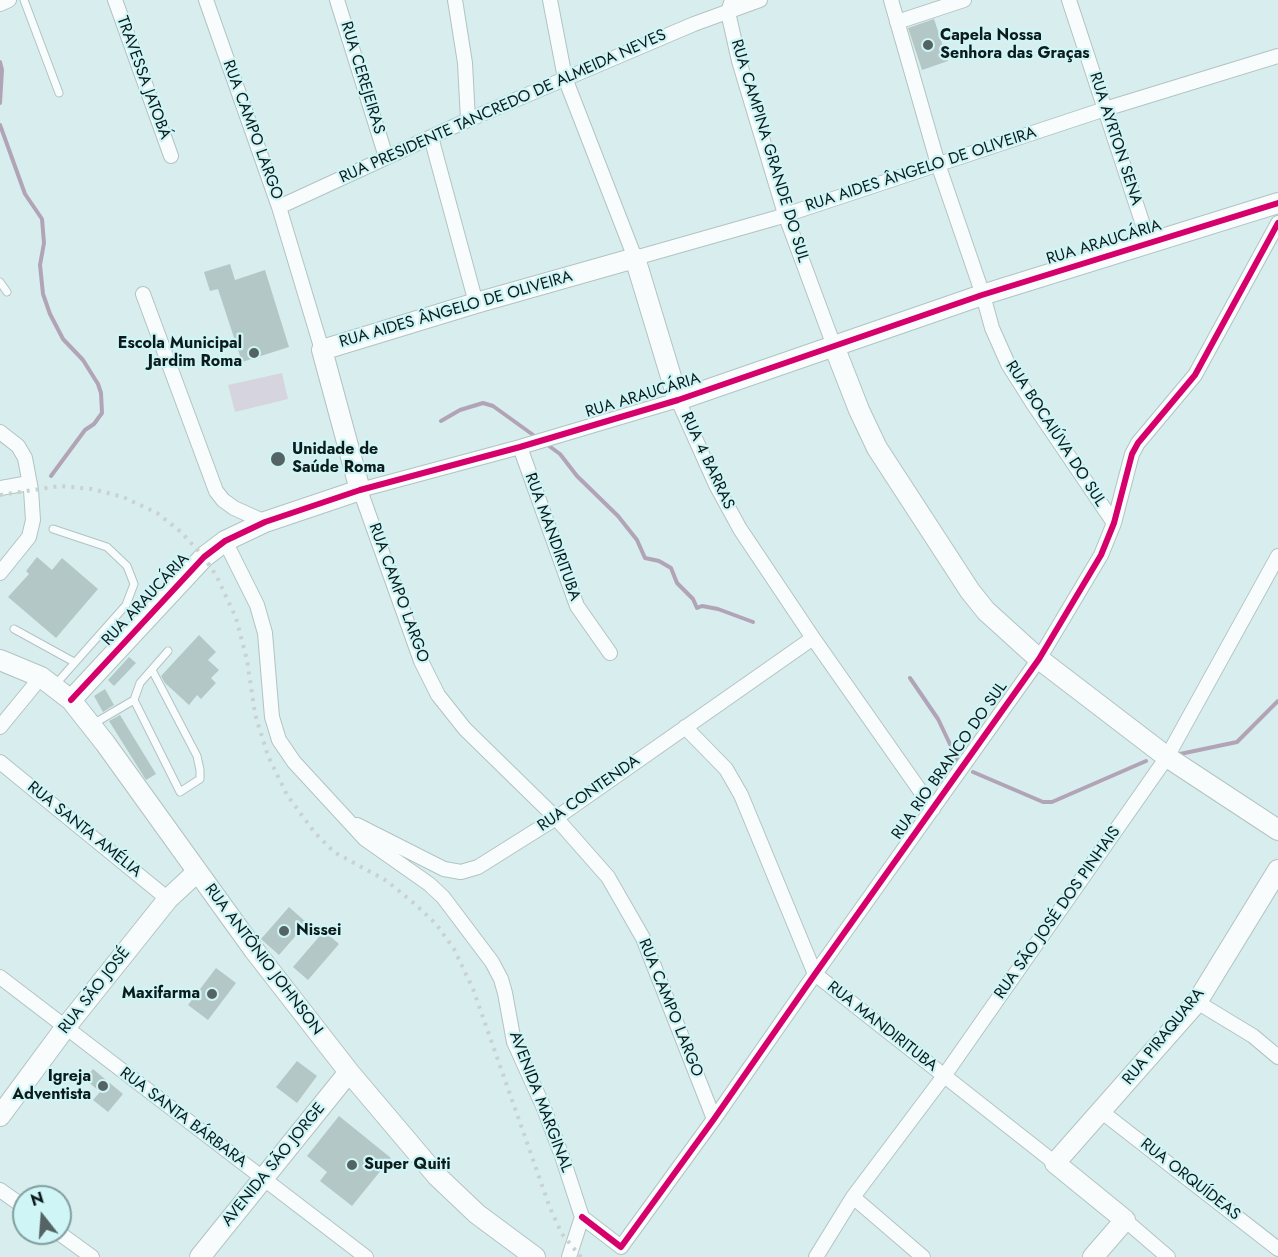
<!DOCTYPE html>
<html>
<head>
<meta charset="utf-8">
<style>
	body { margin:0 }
	#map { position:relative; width:1278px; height:1257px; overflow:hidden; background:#d8eded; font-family:Jost,sans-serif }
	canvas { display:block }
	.north { position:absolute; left:12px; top:1185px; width:60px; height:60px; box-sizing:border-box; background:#cff5f6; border:2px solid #819e9f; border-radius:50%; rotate:343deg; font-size:16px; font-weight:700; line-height:24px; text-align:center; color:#0d1b1c }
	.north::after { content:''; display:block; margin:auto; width:21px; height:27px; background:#546465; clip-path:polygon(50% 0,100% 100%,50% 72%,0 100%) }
</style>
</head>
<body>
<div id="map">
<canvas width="1278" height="1257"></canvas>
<div class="north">N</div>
</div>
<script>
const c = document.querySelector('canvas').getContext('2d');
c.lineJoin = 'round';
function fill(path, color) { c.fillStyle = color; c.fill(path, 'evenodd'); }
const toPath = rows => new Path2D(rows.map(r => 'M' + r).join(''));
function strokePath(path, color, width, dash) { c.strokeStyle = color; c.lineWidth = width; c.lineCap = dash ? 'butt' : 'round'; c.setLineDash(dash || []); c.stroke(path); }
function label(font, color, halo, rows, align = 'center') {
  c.font = font + ' Jost,sans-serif'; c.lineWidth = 4.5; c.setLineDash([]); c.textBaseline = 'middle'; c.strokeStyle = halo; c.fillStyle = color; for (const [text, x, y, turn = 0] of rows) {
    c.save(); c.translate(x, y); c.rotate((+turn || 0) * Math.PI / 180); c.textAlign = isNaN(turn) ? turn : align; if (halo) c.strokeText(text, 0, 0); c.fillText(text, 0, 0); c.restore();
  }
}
const green = toPath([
	[282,373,288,399,235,412,228,385]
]);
const stream = toPath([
	[0,62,2,70,0,103],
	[0,125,25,194,42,219,44,243,40,265,43,294,50,314,63,339,83,360,98,384,101,393,102,413,94,424,85,430,51,476],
	[441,421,460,410,483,403,493,406,536,437],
	[545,443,560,454,577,476,618,516,637,540,645,558,659,561,671,568,677,583,693,599,697,608,702,606,718,609,753,622],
	[910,678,938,719,959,763],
	[1180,754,1237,742,1278,701],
	[973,772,1043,802,1052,802,1146,761]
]);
const building = toPath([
	[934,19,948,61,922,70,908,28],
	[230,264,235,280,265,270,289,347,242,362,218,289,210,291,204,272],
	[37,557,52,570,62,558,98,589,56,638,8,597,29,574,26,571],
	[199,635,216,652,208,660,219,670,211,678,216,683,201,699,197,695,189,705,165,683,161,676],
	[129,657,136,663,114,686,108,680],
	[105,689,114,705,103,712,94,696],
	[120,715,156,774,146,780,109,721],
	[289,907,307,923,279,955,261,939],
	[324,931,339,944,308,980,293,967],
	[216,968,236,983,208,1020,188,1005],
	[297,1061,317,1076,297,1103,276,1087],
	[93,1069,123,1094,108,1112,93,1100,100,1092,85,1079],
	[339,1116,391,1158,352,1206,320,1181,327,1172,307,1156]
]);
const lane = toPath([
	[24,0,59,93],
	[0,282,7,292],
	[53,529,107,547,127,566,134,584,126,605,55,685],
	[14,629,74,662],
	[134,700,180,792,200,779,200,770,197,756,152,670],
	[93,724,134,700,140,683,168,651]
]);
const street = toPath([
	[115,0,171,156],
	[206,0,279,207,322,350],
	[337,0,386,157],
	[455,0,465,63,468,120],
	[550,0,565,78,635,258,776,218,1105,109,1278,56],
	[732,0,728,12,739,61,785,214,834,346],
	[891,0,938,164,983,295,992,328,1008,364,1032,402,1114,523],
	[1069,0,1149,243],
	[0,4,9,0],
	[897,22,964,0],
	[431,137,476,303],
	[279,207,468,120,694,24,760,0],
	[143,294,216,491,223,500,234,508,265,522],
	[0,432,18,446,25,458,31,490,33,520,29,537,0,573],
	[520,447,577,606,610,653],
	[0,488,29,483],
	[225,541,257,605,265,633,272,717,279,740,294,762,365,839,429,884,443,897,492,962,501,979,505,993,514,1042,543,1106,562,1156,582,1217,569,1257],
	[0,727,41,677],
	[685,727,726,769,741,795,815,974,1055,1163],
	[0,762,168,899],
	[357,825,444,869,461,872,478,867,556,818,813,638],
	[0,977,366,1257],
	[1197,1002,1253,1036,1278,1057],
	[1102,1112,1278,1249],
	[714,1119,643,938,608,877,556,818,465,729,438,695,421,661,360,490,520,447,678,400,716,485,740,529,813,638,933,809],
	[0,1190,24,1207],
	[853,1197,923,1257],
	[582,1217,621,1247,714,1119,815,974,1039,659,1101,555,1114,523,1132,454,1138,443,1195,375,1278,223],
	[1125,1220,1168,1257],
	[59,1233,92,1257],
	[816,1257,853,1197,944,1076,1167,757,1278,556]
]);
const secondary = toPath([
	[834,346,859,410,877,448,970,591,986,611,1039,659,1167,757,1278,830],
	[0,660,41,677,71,700,105,743,254,950,349,1072,437,1176,477,1214,535,1257],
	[71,700,204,557,225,541,265,522,360,490,322,350,476,303,635,258,678,400,982,295,1278,203],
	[0,1116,65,1028,168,899,197,872],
	[200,1257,349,1072],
	[1093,1257,1125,1220,1055,1163,1197,1002,1278,870]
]);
const rail = toPath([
	[0,495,60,486,92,489,123,497,157,513,181,532,204,557,217,577,236,618,247,660,255,714,268,756,287,795,315,833,334,852,387,881,416,905,436,924,454,949,473,989,550,1208,562,1234,581,1257]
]);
const cycleway = toPath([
	[71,700,204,557,225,541,265,522,360,490,520,447,678,400,982,295,1278,203],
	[582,1217,621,1247,714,1119,815,974,1039,659,1101,555,1114,523,1132,454,1138,443,1195,375,1278,223]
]);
const markers = [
	[928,45,6,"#546465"],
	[254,353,6,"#546465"],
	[278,459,8,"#546465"],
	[284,931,6,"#546465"],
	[212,994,6,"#546465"],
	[103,1086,6,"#546465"],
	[352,1165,6,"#546465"]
];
const poiNames = [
	["Capela Nossa",940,36],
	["Senhora das Graças",940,54],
	["Escola Municipal",242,344,"right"],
	["Jardim Roma",242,362,"right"],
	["Unidade de",292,450],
	["Saúde Roma",292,468],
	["Nissei",296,931],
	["Maxifarma",200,994,"right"],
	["Igreja",91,1077,"right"],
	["Adventista",91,1095,"right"],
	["Super Quiti",364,1165]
];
const streetNames = [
	["TRAVESSA JATOBÁ",143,78,70],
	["RUA CEREJEIRAS",362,78,73],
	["RUA PRESIDENTE TANCREDO DE ALMEIDA NEVES",503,107,-24],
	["RUA CAMPO LARGO",252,130,70],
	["RUA AYRTON SENA",1115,139,72],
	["RUA CAMPINA GRANDE DO SUL",769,151,73],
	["RUA AIDES ÂNGELO DE OLIVEIRA",921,170,-18],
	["RUA ARAUCÁRIA",1104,243,-17],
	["RUA AIDES ÂNGELO DE OLIVEIRA",456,310,-16],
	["RUA ARAUCÁRIA",643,396,-17],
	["RUA BOCAIÚVA DO SUL",1055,434,57],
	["RUA 4 BARRAS",707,461,65],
	["RUA MANDIRITUBA",552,537,70],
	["RUA CAMPO LARGO",398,593,70],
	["RUA ARAUCÁRIA",146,600,-47],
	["RUA RIO BRANCO DO SUL",950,761,-55],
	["RUA CONTENDA",589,794,-35],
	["RUA SANTA AMÉLIA",84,830,39],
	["RUA SÃO JOSÉ DOS PINHAIS",1058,913,-55],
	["RUA ANTÔNIO JOHNSON",263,960,53],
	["RUA SÃO JOSÉ",95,991,-52],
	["RUA CAMPO LARGO",670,1008,68],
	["RUA MANDIRITUBA",882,1027,38],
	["RUA PIRAQUARA",1164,1037,-51],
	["AVENIDA MARGINAL",540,1102,69],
	["RUA SANTA BÁRBARA",183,1118,37],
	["AVENIDA SÃO JORGE",274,1165,-51],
	["RUA ORQUÍDEAS",1190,1180,38]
];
fill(green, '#d6d5df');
strokePath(stream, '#b2a4b7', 4);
fill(building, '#b4c7c7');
strokePath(lane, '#b2c3c3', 9);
strokePath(street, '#b2c3c3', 16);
strokePath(secondary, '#b2c3c3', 22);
strokePath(lane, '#f9fcfc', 7);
strokePath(street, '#f9fcfc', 14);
strokePath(secondary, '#f9fcfc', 20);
strokePath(rail, '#cad1d1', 4, [3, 6]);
strokePath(cycleway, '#d6006c', 6);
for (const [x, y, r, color] of markers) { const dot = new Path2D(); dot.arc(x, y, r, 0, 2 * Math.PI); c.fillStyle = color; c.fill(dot); strokePath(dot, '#cff5f6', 2); }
label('bold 16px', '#0d1b1c', '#cff5f6', poiNames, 'left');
label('16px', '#0d1b1c', '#cff5f6', streetNames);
</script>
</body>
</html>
